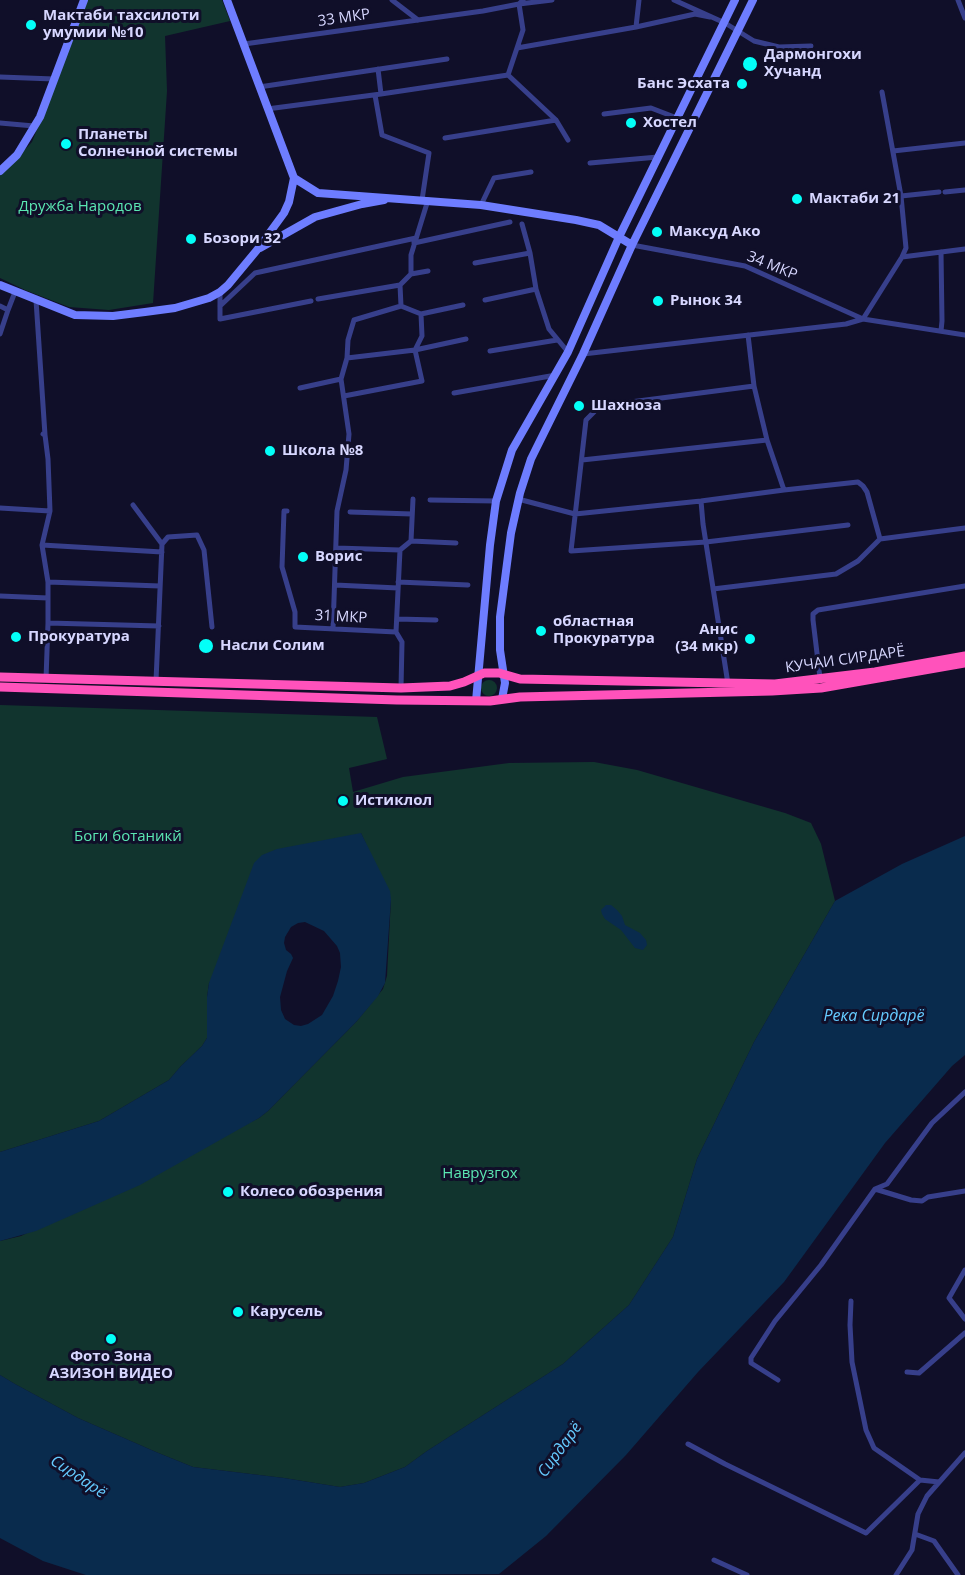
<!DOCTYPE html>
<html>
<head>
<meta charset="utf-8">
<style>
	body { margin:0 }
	canvas { display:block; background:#100f29 }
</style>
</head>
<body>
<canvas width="965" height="1575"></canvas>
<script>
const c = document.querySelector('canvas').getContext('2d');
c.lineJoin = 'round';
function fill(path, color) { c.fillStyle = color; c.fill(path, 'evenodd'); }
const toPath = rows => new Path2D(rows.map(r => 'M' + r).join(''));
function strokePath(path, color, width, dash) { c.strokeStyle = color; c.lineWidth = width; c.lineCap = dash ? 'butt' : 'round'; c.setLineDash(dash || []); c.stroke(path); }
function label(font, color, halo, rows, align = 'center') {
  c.font = font + ' "Open Sans",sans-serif'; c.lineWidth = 6; c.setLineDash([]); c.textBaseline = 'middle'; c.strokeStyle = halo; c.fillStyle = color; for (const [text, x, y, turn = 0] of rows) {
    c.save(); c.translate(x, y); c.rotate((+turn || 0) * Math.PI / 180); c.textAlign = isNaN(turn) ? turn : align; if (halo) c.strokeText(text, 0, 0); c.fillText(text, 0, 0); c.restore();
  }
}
const green = toPath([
	[88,0,222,0,230,21,165,36,167,91,153,303,109,310,69,307,25,290,0,278,0,176,32,142],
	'481 688a8 8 0 1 1 16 0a8 8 0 1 1-16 0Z',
	[0,705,377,717,387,759,349,768,353,792,403,777,509,763,594,762,637,770,785,813,811,823,821,844,835,901,754,1042,697,1159,673,1237,629,1305,563,1364,427,1451,405,1467,364,1483,340,1487,284,1478,193,1467,156,1452,78,1418,15,1384,0,1375,0,1241,21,1236,259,1118,268,1111,357,1021,383,989,387,976,391,899,361,833,209,983,207,997,207,1038,202,1046,181,1066,169,1080,99,1121,0,1152]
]);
const water = toPath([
	[361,833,390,891,391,899,385,983,378,996,357,1021,268,1111,259,1118,140,1185,36,1231,0,1241,0,1152,99,1121,169,1080,181,1066,202,1046,207,1038,207,997,209,983,254,863,262,855,277,849],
	[305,922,324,931,337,946,340,953,341,967,338,981,333,996,322,1015,308,1024,301,1026,294,1025,285,1019,281,1010,280,997,287,971,293,958,291,954,286,950,284,943,285,937,291,927,298,923],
	[965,836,965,1055,952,1066,885,1143,784,1282,698,1372,626,1455,546,1536,499,1574,86,1575,43,1561,0,1538,0,1375,15,1384,78,1418,156,1452,193,1467,284,1478,340,1487,364,1483,405,1467,427,1451,563,1364,629,1305,673,1237,697,1159,754,1042,835,901,902,864],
	[606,905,611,905,617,910,622,916,625,925,640,933,646,940,647,945,643,950,635,948,621,930,605,919,602,914,601,910]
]);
const street = toPath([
	[392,0,418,20],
	[552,0,519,4,523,30,517,48,636,27,695,14,710,17],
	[674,0,725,23,754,41,779,47,811,46],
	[958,0,965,18],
	[636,27,639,0],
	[244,44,483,11,519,4,523,0],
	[378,69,381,94],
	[508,75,556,120,568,140],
	[508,75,518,45],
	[0,77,54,79],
	[259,87,447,59],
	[375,95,382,135,429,153,422,200],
	[267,109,381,94,508,75],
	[604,114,651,108,677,118],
	[0,123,34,126],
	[445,138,556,120],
	[893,151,965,143],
	[590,163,658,157],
	[945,192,965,190],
	[901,196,939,192],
	[481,205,494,178,531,172],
	[522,224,530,253,536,289],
	[414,243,510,222],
	[632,245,745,266,863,319,965,335],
	[941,252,942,321,941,331],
	[902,257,965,249],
	[475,263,530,253],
	[411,274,428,271],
	[220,292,220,319,311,301],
	[318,299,400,285],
	[36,300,45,435],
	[485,300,536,289,549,329,568,352],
	[0,306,8,310,15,292],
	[220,306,255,273,416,238],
	[401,306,421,314,463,305],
	[0,334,8,310],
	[748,335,754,386,767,440,784,490,858,482,863,486,867,492,880,539,965,528],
	[490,351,557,340],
	[583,354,846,324,863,319,902,257,906,248,901,196,882,92],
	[347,358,415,350,466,339],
	[754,386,615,404,595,411,586,420,571,551,706,542,848,525],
	[300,388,341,379],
	[454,393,556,375],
	[344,396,422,381,415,350,422,336,421,314],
	[43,434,45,435,48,459,50,511,42,545,48,582,48,623,46,679],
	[582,460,767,440],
	[518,499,575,514,701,501,784,490],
	[430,500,496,501],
	[701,501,703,524,728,684],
	[133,505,162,544,156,681],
	[0,508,50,511],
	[287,511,284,511,282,567,295,612,295,627,396,632],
	[350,512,412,514],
	[411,541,456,543],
	[162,544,168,537,197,535,204,550,212,627],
	[42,545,162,552],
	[336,548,400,550],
	[48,582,160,586],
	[398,582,468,585],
	[335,585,398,588],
	[713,589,836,574,858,561,880,539],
	[0,596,48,598],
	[397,619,436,620],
	[48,623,159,626],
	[333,629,337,511,346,470,349,434,341,379,347,358,348,340,354,320,401,306,400,285,411,274,411,255,428,200],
	[820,678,813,620,813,614,818,610,965,586],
	[401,688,402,642,396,632,400,550,411,541,413,499],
	[875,1189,911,1200,922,1201,928,1197,965,1191],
	[965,1270,949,1298,965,1319],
	[851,1301,850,1325,852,1362,866,1430,874,1448,920,1480],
	[907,1372,919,1373,965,1333],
	[778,1380,751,1363,751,1358,775,1321,821,1265,875,1189,887,1184,932,1123,965,1092],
	[688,1444,725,1464,866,1533,920,1480,939,1482],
	[915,1534,934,1541,958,1575],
	[714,1560,747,1575],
	[896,1575,912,1550,918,1514,927,1496,965,1453]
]);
const secondary = toPath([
	[0,171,17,155,40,117,84,0],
	[294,178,318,193,481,205,576,220,599,225,632,245],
	[260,248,315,217,362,204,384,200],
	[0,285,75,315,113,316,145,312,175,308,209,298,220,292,228,285,257,250,284,213,289,202,294,178,227,0],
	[502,699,505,683,500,650,500,617,511,533,520,493,531,459,583,354,632,245,753,0],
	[476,701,490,545,496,501,512,450,568,352,619,237,735,0]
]);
const highway = toPath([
	[0,677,401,688,450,686,464,682,484,673,499,673,520,679,775,684,875,672,965,656],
	[0,687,397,700,490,701,520,697,772,691,821,688,965,663]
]);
const markers = [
	[31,25,6,"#03fff8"],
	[750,64,8,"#03fff8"],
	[742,84,6,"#03fff8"],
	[631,123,6,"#03fff8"],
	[66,144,6,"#03fff8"],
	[797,199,6,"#03fff8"],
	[657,232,6,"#03fff8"],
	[191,239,6,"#03fff8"],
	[658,301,6,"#03fff8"],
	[579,406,6,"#03fff8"],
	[270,451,6,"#03fff8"],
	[303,557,6,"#03fff8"],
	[541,631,6,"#03fff8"],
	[16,637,6,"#03fff8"],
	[750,639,6,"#03fff8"],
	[206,646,8,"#03fff8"],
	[343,801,6,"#03fff8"],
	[228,1192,6,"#03fff8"],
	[238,1312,6,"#03fff8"],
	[111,1339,6,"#03fff8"]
];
const poiNames = [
	["Мактаби тахсилоти",43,16],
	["умумии №10",43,33],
	["Дармонгохи",764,55],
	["Хучанд",764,72],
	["Банс Эсхата",730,84,"right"],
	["Хостел",643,123],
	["Планеты",78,135],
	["Солнечной системы",78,152],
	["Мактаби 21",809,199],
	["Максуд Ако",669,232],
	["Бозори 32",203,239],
	["Рынок 34",670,301],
	["Шахноза",591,406],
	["Школа №8",282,451],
	["Ворис",315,557],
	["областная",553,622],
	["Прокуратура",553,639],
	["Анис",738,630,"right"],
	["(34 мкр)",738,647,"right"],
	["Прокуратура",28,637],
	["Насли Солим",220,646],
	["Истиклол",355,801],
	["Колесо обозрения",240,1192],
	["Карусель",250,1312],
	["Фото Зона",111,1357,"center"],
	["АЗИЗОН ВИДЕО",111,1374,"center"]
];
const streetNames = [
	["33 МКР",344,18,-8],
	["34 МКР",772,266,22],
	["31 МКР",341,617,3],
	["КУЧАИ СИРДАРЁ",845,660,-8]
];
const parkNames = [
	["Дружба Народов",80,207],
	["Боги ботаникй",128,837],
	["Наврузгох",480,1174]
];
const waterNames = [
	["Река Сирдарё",874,1016],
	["Сирдарё",560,1450,-54],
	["Сирдарё",78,1477,34]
];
fill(green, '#11342e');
fill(water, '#092b4d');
strokePath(street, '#373f8b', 5);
strokePath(secondary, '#6e7dff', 8);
strokePath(highway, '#ff52bb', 9);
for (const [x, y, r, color] of markers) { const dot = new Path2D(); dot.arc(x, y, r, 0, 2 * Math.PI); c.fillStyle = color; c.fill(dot); strokePath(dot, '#100f29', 2); }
label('bold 15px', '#d7d7ff', '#100f29', poiNames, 'left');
label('15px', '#d7d7ff', '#100f29', streetNames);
label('15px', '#5be7b2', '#100f29', parkNames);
label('italic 16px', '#65cbff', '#100f29', waterNames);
</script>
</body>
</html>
